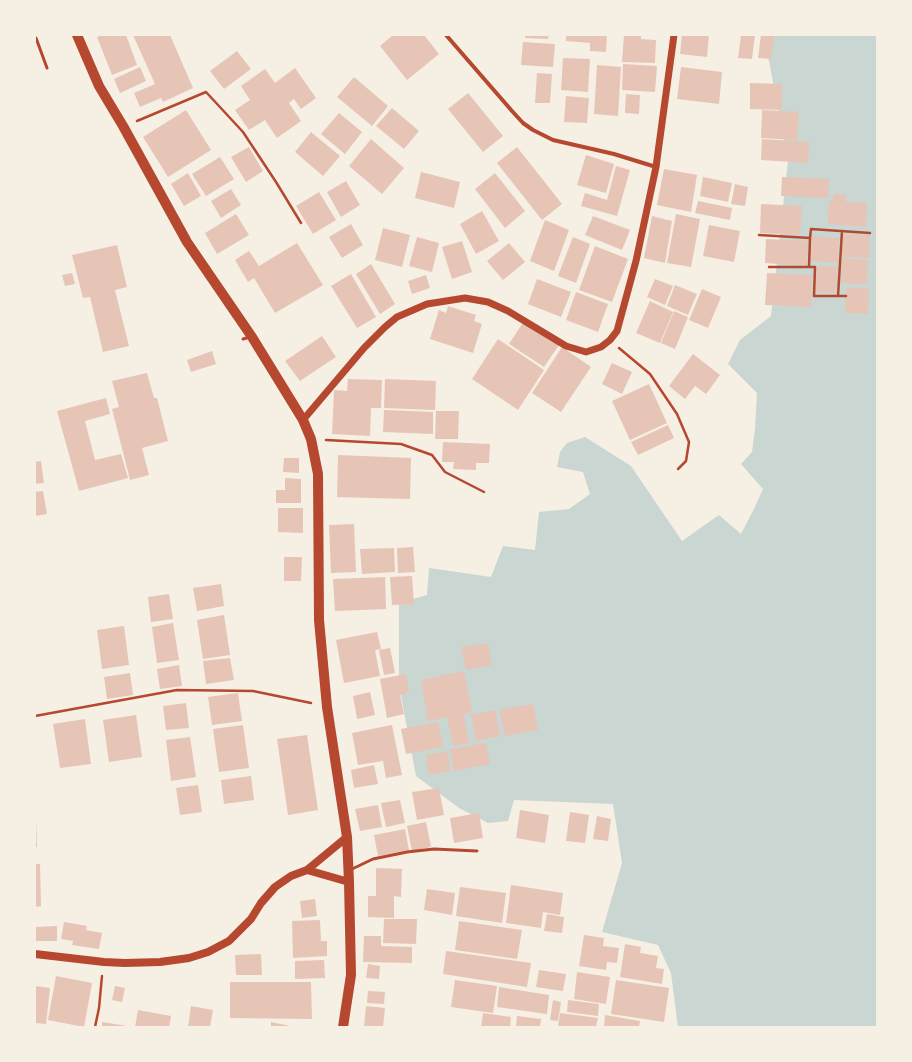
<!DOCTYPE html>
<html>
<head>
<meta charset="utf-8">
<style>
	body { margin:0 }
	#map { position:relative; width:912px; height:1062px; overflow:hidden; background:#f6efe4; font-family:"Roboto Condensed",sans-serif }
	canvas { display:block }
	.frame { position:absolute; inset:0; border:36px solid #f6efe4; pointer-events:none }
</style>
</head>
<body>
<div id="map">
<canvas width="912" height="1062"></canvas>
<div class="frame"></div>
</div>
<script>
const c = document.querySelector('canvas').getContext('2d');
c.lineJoin = 'round';
function fill(path, color) { c.fillStyle = color; c.fill(path, 'evenodd'); }
const toPath = rows => new Path2D(rows.map(r => 'M' + r).join(''));
function strokePath(path, color, width, dash) { c.strokeStyle = color; c.lineWidth = width; c.lineCap = dash ? 'butt' : 'round'; c.setLineDash(dash || []); c.stroke(path); }
const water = toPath([
	[764,35,877,35,877,1027,678,1027,671,973,658,945,602,932,622,863,613,804,514,800,508,821,488,823,459,808,416,776,399,685,399,603,427,595,429,568,491,577,503,546,535,550,539,512,569,509,590,494,583,472,557,467,560,452,567,443,585,437,631,466,682,541,719,515,741,534,755,507,763,489,741,464,752,452,755,429,757,393,728,364,740,340,771,316,788,161]
]);
const building = toPath([
	[102,35,126,35,137,65,112,75,97,37],
	[133,35,170,35,193,88,163,102,161,98,140,107,134,93,155,84],
	[393,35,424,35,439,54,407,80,380,46],
	[525,35,549,35,548,39,525,38],
	[566,35,607,35,606,52,590,51,590,43,566,41],
	[624,35,641,35,641,39,656,40,655,63,622,62],
	[682,35,709,35,707,57,680,54],
	[741,35,755,35,752,59,738,58],
	[761,35,774,35,771,59,758,58],
	[523,42,555,44,553,67,521,65],
	[237,51,251,69,224,89,210,71],
	[563,58,590,59,588,92,561,90],
	[623,64,657,66,655,92,622,90],
	[597,65,621,67,618,116,594,114],
	[140,67,146,81,120,93,114,79],
	[681,67,722,72,719,104,677,99],
	[295,68,316,98,301,109,294,99,289,103,301,121,277,138,265,120,249,130,235,110,250,100,241,86,265,69,275,83],
	[537,73,552,74,550,103,535,103],
	[354,77,388,106,372,126,337,97],
	[750,83,782,84,782,110,750,109],
	[468,93,503,136,483,152,448,109],
	[626,94,640,95,639,114,625,113],
	[566,96,589,98,587,123,564,122],
	[392,108,419,131,404,149,376,126],
	[186,110,211,150,168,177,143,137],
	[762,110,799,112,797,140,761,138],
	[339,113,362,132,345,154,321,134],
	[311,132,340,156,323,176,295,152],
	[371,139,404,168,382,194,349,166],
	[762,139,809,142,808,163,761,160],
	[249,147,263,171,246,182,231,157],
	[517,147,562,204,542,220,497,163],
	[586,155,614,164,606,193,577,185],
	[220,157,234,179,206,196,192,174],
	[616,166,630,170,617,216,581,206,585,193,607,200],
	[664,169,697,175,691,212,657,205],
	[421,172,460,182,454,208,415,198],
	[188,173,201,196,184,206,171,184],
	[495,173,525,211,505,228,475,189],
	[703,177,732,183,728,202,700,196],
	[782,177,829,179,828,198,781,196],
	[346,181,360,205,341,217,327,192],
	[735,184,748,187,745,206,731,204],
	[231,189,241,205,221,218,211,201],
	[319,192,336,220,313,234,296,206],
	[833,194,846,195,846,202,867,203,866,227,828,224,829,200,833,201],
	[698,201,732,208,730,220,695,213],
	[761,204,802,206,800,235,760,233],
	[482,211,499,241,476,254,460,224],
	[236,214,249,235,217,254,205,233],
	[676,214,700,219,691,267,667,263],
	[593,216,630,230,622,250,585,235],
	[652,216,672,221,665,263,644,258],
	[545,220,569,230,554,271,530,261],
	[351,224,363,245,342,258,329,237],
	[709,225,740,231,734,262,703,256],
	[383,228,410,235,402,267,375,260],
	[843,234,870,235,869,258,842,257],
	[812,236,839,238,838,263,810,261],
	[417,237,439,243,432,272,409,266],
	[573,237,590,244,576,283,558,276],
	[766,239,808,241,807,266,765,263],
	[462,241,472,272,452,279,442,247],
	[297,243,323,285,275,313,254,278,248,282,235,260,249,251,259,266],
	[509,243,525,262,503,280,487,261],
	[117,245,127,287,115,290,129,346,103,352,90,297,83,298,72,255],
	[595,246,628,259,612,302,579,290],
	[842,258,868,260,867,285,841,283],
	[371,264,395,304,380,314,356,274],
	[816,266,838,267,836,293,815,292],
	[72,273,75,284,65,286,62,275],
	[767,273,812,275,811,307,765,305],
	[351,274,376,317,357,328,331,286],
	[426,275,430,288,412,294,408,281],
	[537,279,571,292,561,317,528,304],
	[655,279,673,286,665,305,647,297],
	[675,285,697,294,688,315,667,306],
	[846,287,869,289,868,314,845,313],
	[702,289,721,297,708,328,689,320],
	[576,292,608,304,598,332,566,320],
	[650,301,673,312,660,343,636,333],
	[448,306,476,315,474,321,482,324,473,353,430,339,439,310,446,313],
	[674,311,688,317,675,349,661,343],
	[524,321,559,345,544,367,509,344],
	[322,336,336,357,300,381,285,361],
	[498,339,544,370,518,410,472,379],
	[562,347,591,367,561,412,532,393],
	[212,351,216,364,191,372,187,360],
	[693,354,720,375,706,394,695,386,685,399,669,386],
	[612,363,632,372,622,394,602,384],
	[147,373,154,398,157,398,168,441,142,448,149,475,130,480,112,409,119,407,112,381],
	[348,379,382,380,381,408,371,408,370,436,332,434,334,390,347,391],
	[385,379,436,381,435,410,384,408],
	[649,384,667,423,630,440,612,401],
	[106,398,110,414,85,421,95,460,121,454,128,478,79,491,57,411],
	[384,410,433,412,433,434,383,432],
	[436,411,459,411,458,439,435,439],
	[668,425,674,438,638,455,631,442],
	[443,442,490,444,489,463,476,463,476,470,453,469,454,462,442,462],
	[338,455,411,458,410,499,337,497],
	[284,458,299,458,299,473,283,472],
	[41,461,44,483,35,484,35,462],
	[285,478,301,479,301,503,276,503,276,490,285,490],
	[43,491,47,514,35,516,35,492],
	[278,508,303,508,303,533,278,532],
	[354,524,356,572,331,573,329,525],
	[413,547,415,572,398,573,397,548],
	[394,548,395,572,362,574,360,549],
	[284,557,302,557,301,581,284,581],
	[412,576,414,604,392,605,390,577],
	[385,577,386,609,335,611,333,579],
	[221,584,224,606,197,611,193,588],
	[169,594,173,619,151,622,148,597],
	[224,615,230,655,203,659,197,620],
	[173,623,179,660,157,663,152,627],
	[124,626,129,665,102,669,97,630],
	[377,632,381,649,375,650,380,676,344,683,336,640],
	[488,643,492,665,466,670,461,647],
	[390,648,395,673,384,675,379,650],
	[230,658,234,680,206,684,203,661],
	[179,665,182,686,160,689,157,669],
	[464,671,472,712,464,714,469,743,453,746,447,717,428,721,421,680],
	[130,673,133,695,107,699,104,677],
	[406,674,409,693,400,695,404,714,387,718,380,679],
	[370,692,375,715,357,719,353,696],
	[238,693,242,721,212,725,208,697],
	[186,703,189,728,166,730,163,706],
	[533,704,538,730,505,736,499,710],
	[495,710,500,736,476,741,471,715],
	[136,715,142,757,109,762,103,720],
	[85,719,91,764,60,768,53,724],
	[438,722,443,747,406,754,401,729],
	[243,725,249,768,219,772,213,729],
	[392,725,402,775,386,778,383,761,358,765,352,733],
	[307,735,318,810,288,815,277,739],
	[190,737,196,777,171,781,166,740],
	[486,743,490,764,454,771,450,749],
	[447,751,451,771,429,775,426,755],
	[374,765,378,784,354,788,351,770],
	[251,776,254,800,224,804,221,780],
	[198,785,202,812,180,815,176,788],
	[439,788,444,815,417,820,412,792],
	[400,800,405,823,386,827,381,803],
	[378,805,382,827,360,831,355,809],
	[520,810,549,815,545,843,516,838],
	[570,812,589,815,585,843,566,841],
	[479,813,483,838,454,843,450,818],
	[597,816,611,819,608,841,593,839],
	[35,819,36,819,37,847,35,847],
	[426,822,431,847,412,851,407,826],
	[405,829,409,850,378,856,374,835],
	[35,864,40,864,41,906,35,907],
	[376,868,402,869,401,897,394,896,394,918,368,917,368,896,376,896],
	[511,885,563,893,560,915,543,912,541,928,506,923],
	[460,887,506,893,502,923,456,916],
	[427,889,455,893,452,915,424,910],
	[315,899,317,916,302,918,300,901],
	[547,914,564,917,562,933,544,931],
	[384,919,417,919,416,944,383,943],
	[320,920,321,941,327,941,327,956,293,958,292,921],
	[459,921,522,930,517,959,455,950],
	[64,922,87,926,86,930,102,933,99,949,72,945,73,941,61,939],
	[57,926,57,941,35,941,35,927],
	[584,935,604,938,603,946,619,948,617,963,607,962,606,970,579,966],
	[364,936,381,936,381,946,412,947,412,963,363,962],
	[625,944,641,947,640,953,658,956,656,968,664,969,662,984,620,977],
	[446,951,531,963,527,987,443,974],
	[261,954,262,975,236,975,235,955],
	[324,960,325,978,295,979,295,961],
	[368,964,380,966,379,979,366,978],
	[539,970,566,974,563,991,536,987],
	[577,972,610,977,606,1004,574,999],
	[56,976,92,983,84,1027,48,1020],
	[455,980,497,986,493,1013,451,1007],
	[616,980,669,988,664,1022,611,1014],
	[230,982,311,982,312,1019,230,1018],
	[35,986,50,988,46,1024,35,1023],
	[115,986,125,988,122,1002,112,1000],
	[499,987,549,995,547,1014,497,1007],
	[368,991,385,992,384,1004,367,1003],
	[553,1000,561,1002,558,1021,550,1020],
	[568,1000,599,1004,598,1016,567,1012],
	[191,1006,213,1010,210,1027,188,1027],
	[366,1006,385,1008,383,1027,364,1027],
	[138,1010,171,1016,169,1027,135,1027],
	[483,1013,511,1017,510,1027,481,1027],
	[560,1013,598,1018,596,1027,558,1027],
	[605,1015,640,1021,639,1027,604,1027],
	[517,1016,541,1019,540,1027,516,1027],
	[102,1022,127,1026,127,1027,102,1027],
	[271,1022,290,1026,290,1027,271,1027]
]);
const path = toPath([
	[137,121,206,92,243,132,276,182,301,223],
	[759,235,810,238,809,267],
	[810,238,811,229,870,233],
	[769,267,815,267,814,296,846,296],
	[838,296,842,231],
	[619,348,650,374,677,414,689,442,686,461,678,469],
	[326,440,401,444,432,455,445,472,484,492],
	[35,716,177,690,253,691,311,703],
	[95,1027,99,1008,102,976]
]);
const service = toPath([
	[36,38,47,68],
	[243,339,250,337],
	[350,870,373,859,407,852,434,849,477,851]
]);
const minor = toPath([
	[446,35,512,111,523,123,533,130,553,140,614,154,656,167]
]);
const tertiary = toPath([
	[303,420,364,348,385,327,397,317,427,304,465,298,488,302,508,311,566,346,586,352,601,347,610,340,617,331,636,261,656,167,674,35]
]);
const secondary = toPath([
	[307,870,349,882],
	[35,954,104,962,125,963,160,962,189,958,208,952,229,941,251,919,261,903,275,887,291,876,307,870,347,837]
]);
const primary = toPath([
	[77,35,99,86,123,126,187,242,252,337,303,420,311,439,318,474,319,620,327,707,347,837,349,882,351,975,343,1027]
]);
fill(water, '#c9d6d2');
fill(building, '#e6c5b7');
strokePath(path, '#b5482f', 2.5);
strokePath(service, '#b5482f', 3);
strokePath(minor, '#b5482f', 4);
strokePath(tertiary, '#b5482f', 7);
strokePath(secondary, '#b5482f', 8);
strokePath(primary, '#b5482f', 10);
</script>
</body>
</html>
